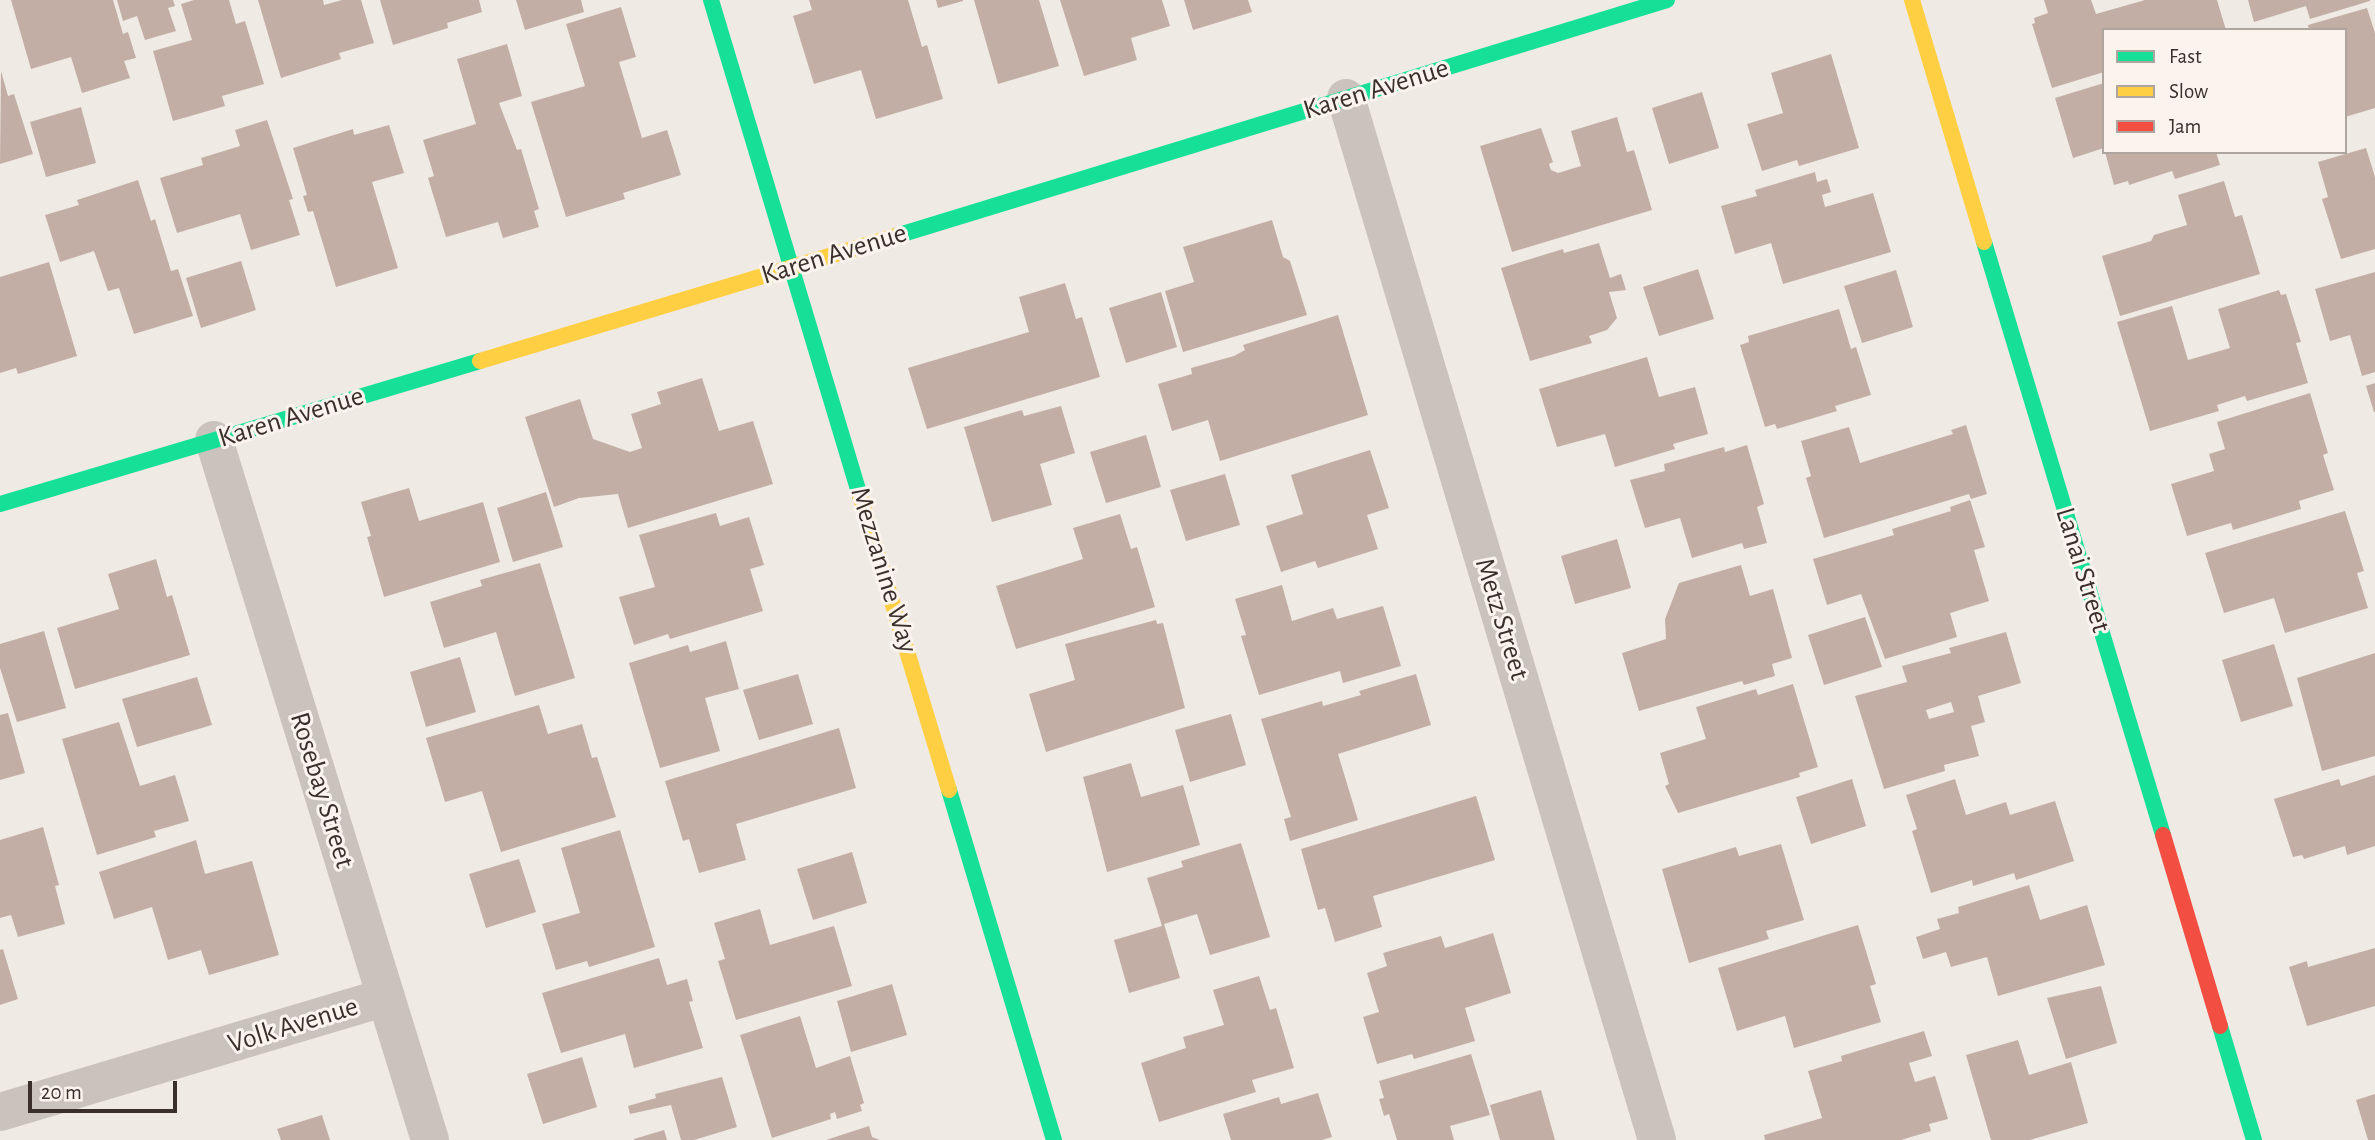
<!DOCTYPE html>
<html>
<head>
<meta charset="utf-8">
<style>
	body { margin:0 }
	#map { position:relative; width:2375px; height:1140px; overflow:hidden; background:#f0eae4; font-family:"Alegreya Sans",sans-serif }
	canvas { display:block }
	.legend { position:absolute; left:2102px; top:28px; width:245px; height:126px; box-sizing:border-box; background:#fbf4ed; border:2px solid #aea59f; margin:0; padding:9px 12px; list-style:none; font-size:21px; color:#3a2f2a }
	.legend li { display:flex; align-items:center; gap:14px; height:35px }
	.legend b { width:35px; border:2px solid #aea59f }
	.scale { position:absolute; left:28px; top:1081px; width:149px; height:32px; box-sizing:border-box; border:4px solid #3a2f2a; border-top:0; padding-left:9px; font-size:21px; line-height:24px; white-space:nowrap; color:#3a2f2a; -webkit-text-stroke:5px #fbf4ed; paint-order:stroke }
</style>
</head>
<body>
<div id="map">
<canvas width="2375" height="1140"></canvas>
<ul class="legend">
<li><b style="height:9px;background:#16e098"></b>Fast</li>
<li><b style="height:9px;background:#ffcf43"></b>Slow</li>
<li><b style="height:9px;background:#f24e42"></b>Jam</li>
</ul>
<div class="scale">20 m</div>
</div>
<script>
const c = document.querySelector('canvas').getContext('2d');
c.lineJoin = 'round';
function fill(path, color) { c.fillStyle = color; c.fill(path, 'evenodd'); }
const toPath = rows => new Path2D(rows.map(r => 'M' + r).join(''));
function strokePath(path, color, width, dash) { c.strokeStyle = color; c.lineWidth = width; c.lineCap = dash ? 'butt' : 'round'; c.setLineDash(dash || []); c.stroke(path); }
function label(font, color, halo, rows, align = 'center') {
  c.font = font + ' "Alegreya Sans",sans-serif'; c.lineWidth = 6; c.setLineDash([]); c.textBaseline = 'middle'; c.strokeStyle = halo; c.fillStyle = color; for (const [text, x, y, turn = 0] of rows) {
    c.save(); c.translate(x, y); c.rotate((+turn || 0) * Math.PI / 180); c.textAlign = isNaN(turn) ? turn : align; if (halo) c.strokeText(text, 0, 0); c.fillText(text, 0, 0); c.restore();
  }
}
const building = toPath([
	[11,0,113,0,123,34,128,32,136,58,124,61,130,78,82,93,71,57,31,69],
	[117,0,173,0,175,6,168,8,176,31,145,40,137,16,123,21],
	[194,0,229,0,236,24,245,21,264,84,222,96,225,106,173,121,153,51,192,40,181,4],
	[258,0,323,0,324,5,342,0,361,0,374,43,339,53,341,59,281,78],
	[380,0,479,0,482,12,447,23,448,28,393,45],
	[516,0,581,0,584,12,525,30],
	[809,0,908,0,922,47,927,45,943,99,876,119,861,70,814,84,793,16,812,10],
	[936,0,963,0,963,1,938,8],
	[974,0,1039,0,1059,66,998,84],
	[1060,0,1162,0,1170,26,1131,38,1137,60,1084,76],
	[1184,0,1248,0,1252,12,1193,30],
	[2044,0,2091,0,2096,14,2145,0,2217,0,2226,30,2104,30,2104,72,2052,88,2032,24,2035,23,2034,18,2048,13],
	[2248,0,2370,0,2370,1,2310,19,2306,6,2254,22],
	[621,7,636,57,619,62,642,138,667,130,681,175,623,193,625,199,566,217,531,102,585,86,566,24],
	[2367,8,2375,33,2375,108,2345,117,2345,30,2309,30,2308,25],
	[507,44,522,96,499,103,517,150,521,149,539,209,534,211,539,227,503,238,498,222,446,237,428,178,434,176,423,140,476,124,457,59],
	[1831,54,1859,148,1799,166,1797,160,1762,171,1747,124,1783,113,1771,73],
	[1,71,8,96,14,94,33,154,0,164],
	[2104,83,2104,148,2073,158,2055,98],
	[1702,92,1719,148,1669,164,1652,108],
	[81,107,96,163,46,177,30,122],
	[1617,117,1627,152,1634,150,1652,210,1512,252,1480,146,1541,128,1553,162,1549,164,1551,170,1558,173,1581,166,1571,131],
	[267,120,293,199,289,200,300,235,251,250,240,214,177,233,160,178,203,165,201,158,240,146,235,130],
	[389,125,404,173,372,182,398,268,336,287,313,211,308,212,303,196,307,195,293,148,353,129,354,135],
	[2366,148,2375,177,2375,249,2341,259,2322,199,2328,197,2318,162],
	[2105,152,2216,152,2220,165,2175,179,2172,171,2129,185,2128,181,2114,185],
	[1815,172,1817,182,1827,179,1831,192,1822,195,1825,207,1873,193,1891,252,1783,284,1771,243,1735,254,1721,206,1757,196,1755,190],
	[138,180,151,221,155,219,171,271,178,269,193,316,134,334,119,288,108,291,94,251,60,262,45,215,79,205,77,200],
	[2224,181,2235,217,2242,215,2260,274,2120,316,2102,256,2151,241,2154,235,2187,225,2178,195],
	[1272,220,1283,257,1290,261,1307,315,1183,352,1165,291,1194,282,1183,247],
	[1599,243,1610,278,1621,274,1626,290,1609,292,1617,318,1607,330,1589,336,1592,343,1530,361,1501,268,1563,249,1564,253],
	[241,261,256,310,201,328,186,278],
	[49,262,77,356,18,374,16,368,0,373,0,277],
	[1698,269,1714,319,1659,336,1643,287],
	[1896,270,1913,327,1862,343,1844,286],
	[2375,272,2375,372,2362,376,2350,335,2330,341,2315,289],
	[1065,283,1076,319,1082,317,1100,377,927,429,908,368,1029,332,1019,297],
	[2279,290,2281,295,2286,294,2301,342,2296,343,2308,383,2247,401,2245,396,2217,405,2219,411,2150,431,2117,322,2172,306,2188,360,2230,348,2218,309],
	[1161,292,1177,347,1126,363,1109,308],
	[1839,309,1851,349,1856,347,1871,395,1835,406,1837,411,1777,429,1775,424,1765,427,1740,345,1749,342,1748,336],
	[1338,315,1368,415,1220,461,1208,420,1172,431,1158,384,1192,374,1191,368,1234,356,1245,350,1243,345],
	[1647,357,1659,397,1695,387,1708,434,1673,444,1675,449,1615,467,1605,434,1557,447,1539,389],
	[702,378,719,431,753,421,773,484,628,528,618,494,579,498,554,507,525,417,580,399,593,439,630,452,642,448,631,414,661,404,657,392],
	[2375,383,2375,412,2374,412,2366,386],
	[2310,393,2328,453,2323,455,2334,490,2299,501,2301,509,2233,530,2231,523,2187,536,2171,484,2214,471,2209,454,2225,449,2217,422],
	[1061,406,1075,453,1040,464,1052,505,992,522,964,427,1022,410,1024,416],
	[1966,425,1987,494,1971,499,1969,494,1824,538,1806,478,1811,476,1801,441,1849,427,1860,463,1953,434,1951,430],
	[1146,435,1161,487,1106,503,1090,452],
	[1747,445,1764,504,1757,507,1767,543,1744,549,1742,543,1692,558,1680,518,1645,528,1630,480,1665,471,1664,464,1724,447,1725,452],
	[1370,450,1389,508,1367,515,1378,549,1318,568,1315,561,1281,572,1266,526,1303,514,1291,475],
	[1225,474,1240,525,1186,541,1170,490],
	[409,488,419,521,483,502,500,562,384,597,367,537,371,536,361,502],
	[546,492,563,547,513,562,497,508],
	[1970,500,1985,547,1974,550,1989,601,1950,613,1957,637,1885,659,1861,594,1827,605,1813,559,1894,535,1892,529,1951,511,1950,507],
	[2345,511,2364,571,2357,573,2368,608,2285,633,2274,598,2224,613,2205,553],
	[716,513,720,526,749,517,764,565,750,569,763,611,670,639,668,634,634,645,619,597,655,587,639,535],
	[1120,514,1131,549,1137,547,1155,607,1016,649,996,586,1083,559,1073,528],
	[1617,539,1631,588,1575,604,1561,556],
	[156,559,167,597,172,595,190,655,75,689,57,628,119,609,108,574],
	[540,563,575,678,515,696,496,632,444,648,430,602,482,586,480,580],
	[1741,565,1750,596,1773,589,1792,658,1772,664,1775,676,1744,685,1742,681,1639,711,1622,653,1666,639,1665,619,1679,583],
	[1282,585,1292,621,1333,608,1337,619,1383,606,1401,666,1343,683,1340,671,1259,695,1241,636,1246,635,1235,599],
	[1865,617,1882,667,1824,685,1808,635],
	[1156,620,1157,624,1163,623,1185,708,1046,752,1029,694,1075,680,1065,644],
	[44,631,66,708,17,722,0,668,0,644],
	[2006,632,2021,683,1978,696,1985,722,1971,726,1979,756,1944,765,1945,771,1884,789,1855,696,1907,682,1902,666,1951,653,1949,648],
	[1951,702,1954,712,1929,719,1926,710],
	[726,641,739,689,705,698,720,751,660,768,629,663,688,645,690,652],
	[2274,644,2293,706,2241,722,2222,660],
	[2375,653,2375,756,2322,771,2297,678],
	[460,657,476,712,426,727,410,672],
	[798,674,813,724,759,740,743,690],
	[1416,674,1431,725,1338,754,1358,820,1290,841,1284,819,1291,817,1261,719,1322,701,1323,706,1361,695,1359,691],
	[197,677,212,725,137,747,122,699],
	[1793,684,1818,767,1799,773,1800,777,1678,813,1665,786,1669,784,1660,753,1706,739,1696,707,1756,689,1758,695],
	[539,705,548,734,582,724,592,758,597,757,616,817,501,852,482,791,445,802,426,738],
	[8,713,25,773,0,780,0,715],
	[1231,714,1246,765,1190,782,1175,730],
	[119,722,140,786,175,775,189,821,154,831,156,837,97,855,62,739],
	[839,728,856,788,736,824,746,860,699,873,689,839,683,841,665,781],
	[1131,763,1141,797,1183,785,1200,845,1107,872,1083,777],
	[2375,775,2375,846,2347,855,2345,846,2304,859,2302,855,2293,857,2274,799,2339,779,2341,786],
	[1852,779,1866,826,1811,844,1796,797],
	[1955,779,1966,815,2006,802,2010,815,2055,801,2074,861,2016,880,2014,873,1973,886,1972,880,1931,893,1912,831,1917,829,1906,795],
	[1476,796,1495,860,1373,896,1382,927,1335,942,1325,908,1318,910,1301,849],
	[43,827,59,885,55,886,65,924,18,937,11,915,0,918,0,840],
	[620,830,655,947,589,967,587,961,556,970,542,924,580,913,561,848],
	[196,840,205,874,252,861,279,955,209,975,201,950,168,960,152,907,114,919,99,872],
	[1241,843,1270,937,1210,955,1197,914,1164,924,1180,978,1129,993,1114,940,1162,926,1147,878,1183,867,1181,861],
	[1781,844,1804,920,1766,931,1769,939,1689,963,1662,869,1736,847,1739,856],
	[852,852,867,903,813,920,797,869],
	[519,859,536,912,486,928,469,874],
	[2029,885,2040,920,2087,905,2105,965,1998,996,1987,957,1951,967,1946,952,1923,959,1916,937,1940,929,1937,919,1959,913,1958,907],
	[760,909,770,945,834,926,852,986,736,1020,718,961,725,959,714,923],
	[1858,925,1876,984,1870,986,1881,1022,1794,1048,1785,1016,1737,1031,1718,968],
	[1493,933,1511,993,1465,1008,1475,1041,1414,1059,1412,1054,1377,1064,1363,1017,1379,1012,1367,973,1387,966,1383,953,1441,936,1445,948],
	[2375,948,2375,1006,2307,1026,2289,967,2307,961,2308,967],
	[3,949,18,999,0,1005,0,950],
	[659,958,667,985,687,979,693,1001,689,1002,703,1048,634,1068,625,1034,561,1053,542,993],
	[1259,976,1270,1010,1276,1008,1294,1068,1252,1080,1256,1092,1159,1122,1141,1063,1186,1048,1183,1037,1224,1025,1213,990],
	[892,984,907,1035,851,1052,837,1001],
	[2101,986,2117,1043,2066,1059,2047,998],
	[800,1016,816,1068,850,1056,864,1103,860,1105,862,1111,837,1119,835,1112,830,1114,831,1119,772,1138,740,1035],
	[1924,1031,1932,1056,1909,1063,1915,1082,1935,1076,1948,1119,1929,1124,1931,1131,1901,1140,1765,1140,1764,1135,1822,1118,1808,1071,1842,1061,1841,1056],
	[2018,1040,2029,1075,2071,1062,2088,1123,2030,1140,1991,1140,1966,1055],
	[1471,1054,1490,1115,1450,1126,1454,1140,1397,1140,1389,1114,1384,1116,1379,1099,1384,1098,1379,1081],
	[582,1057,597,1107,543,1124,527,1074],
	[722,1077,737,1127,694,1140,681,1140,671,1105,630,1114,628,1106,656,1098,655,1094],
	[1541,1090,1555,1140,1500,1140,1490,1105],
	[1318,1093,1332,1137,1322,1140,1231,1140,1223,1114,1279,1097,1281,1104],
	[2375,1094,2375,1140,2368,1140,2356,1100],
	[322,1115,330,1140,281,1140,277,1129],
	[869,1126,872,1137,880,1140,826,1140],
	[664,1130,667,1140,634,1140,634,1139]
]);
const street = toPath([
	[1346,98,1657,1140],
	[214,440,430,1140],
	[0,1112,386,997]
]);
const fast = toPath([
	[711,0,860,496],
	[896,236,1667,0],
	[1984,242,2163,835],
	[0,504,480,361],
	[949,790,1054,1140],
	[2220,1026,2254,1140]
]);
const slow = toPath([
	[1912,0,1984,242],
	[480,361,896,236],
	[860,496,949,790]
]);
const jam = toPath([
	[2163,835,2220,1026]
]);
const streetNames = [
	["Karen Avenue",1376,89,-17],
	["Karen Avenue",834,254,-17],
	["Karen Avenue",291,417,-17],
	["Mezzanine Way",884,570,73],
	["Lanai Street",2083,570,73],
	["Metz Street",1502,619,73],
	["Rosebay Street",322,790,73],
	["Volk Avenue",293,1025,-17]
];
fill(building, '#c3aea6');
strokePath(street, '#c9c2bd', 38);
strokePath(fast, '#16e098', 16);
strokePath(slow, '#ffcf43', 16);
strokePath(jam, '#f24e42', 16);
label('28px', '#3a2f2a', '#fbf4ed', streetNames);
</script>
</body>
</html>
